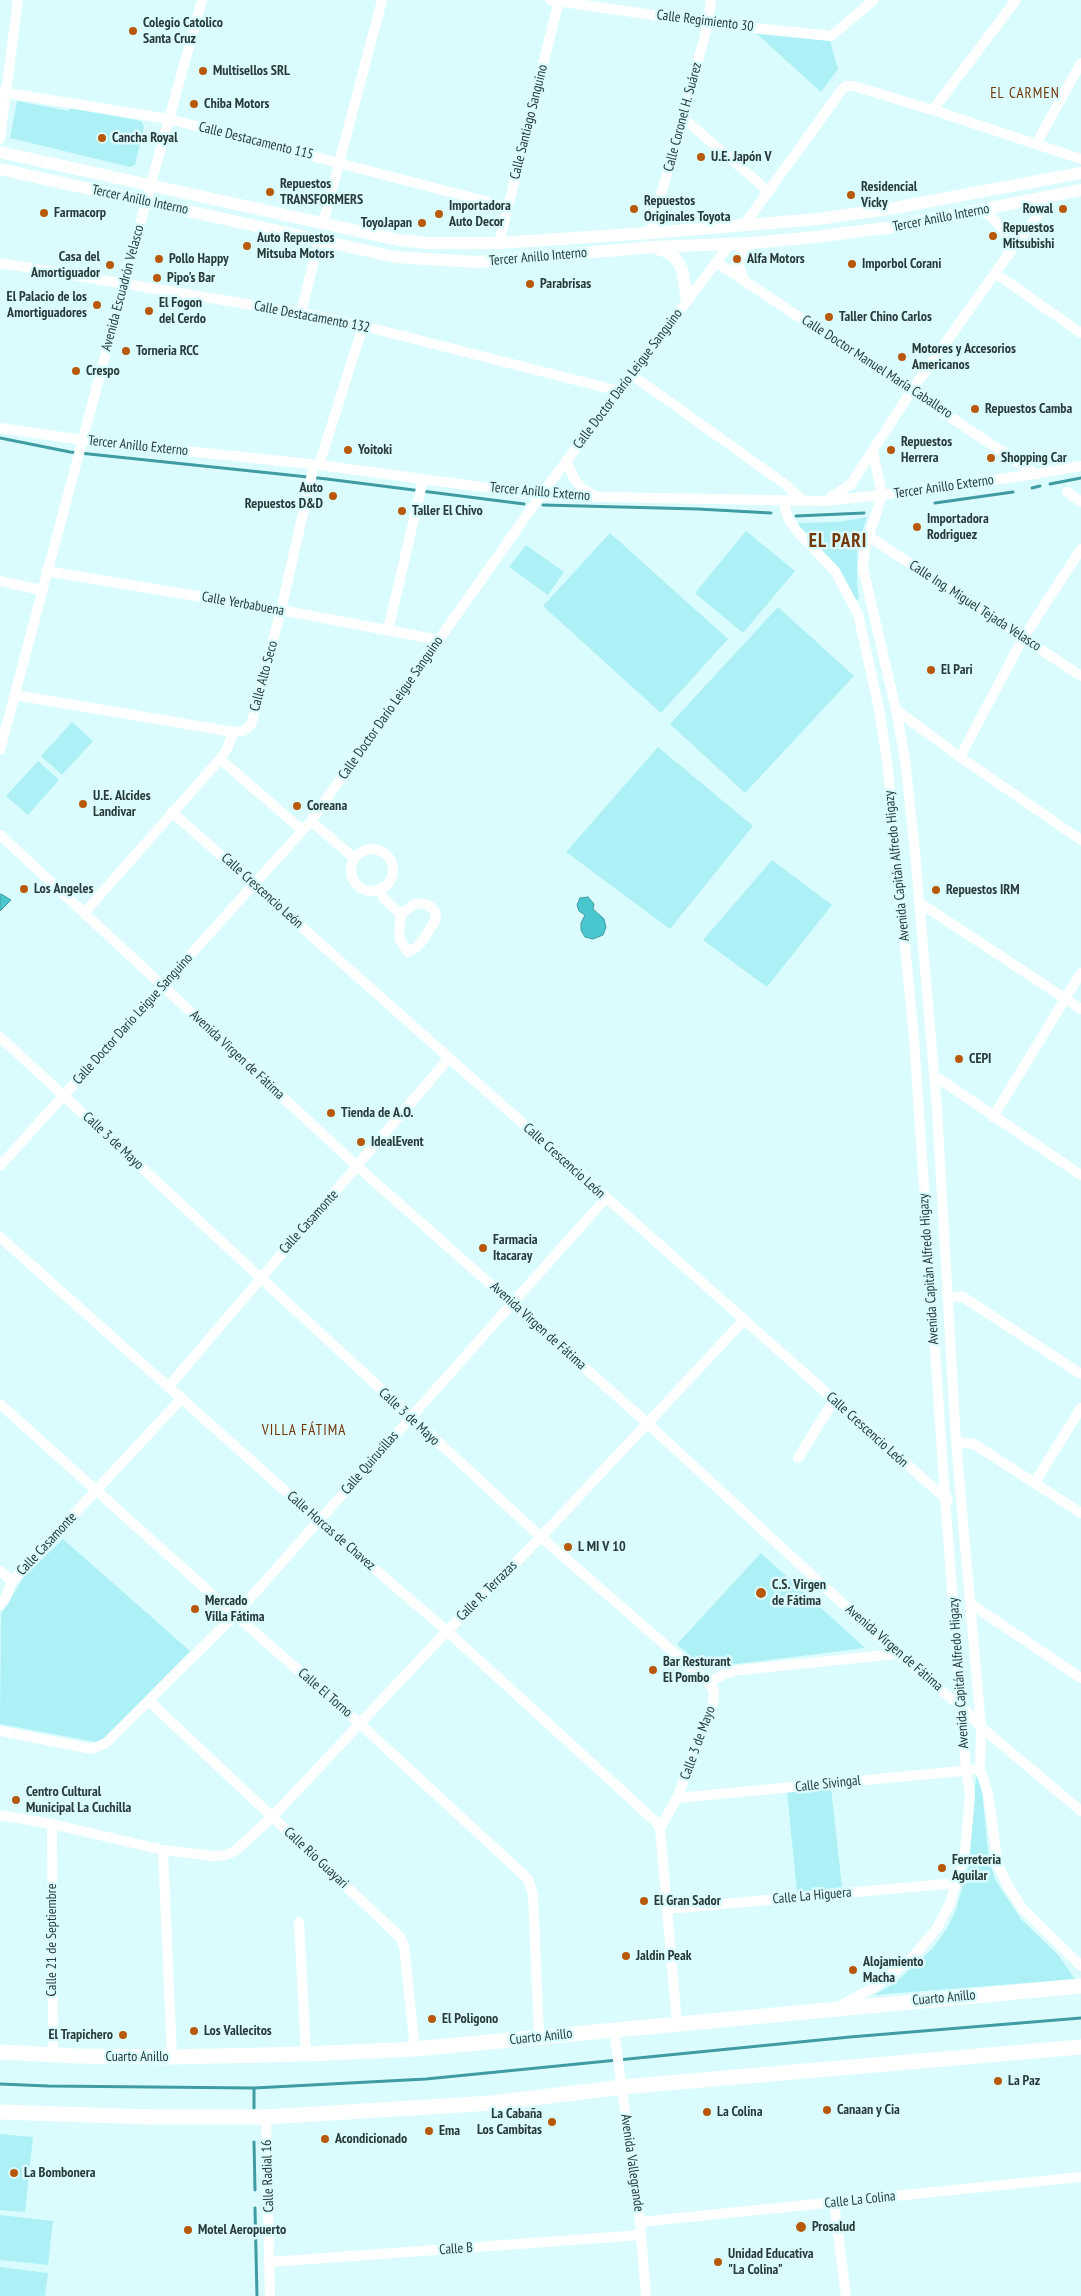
<!DOCTYPE html>
<html>
<head>
<meta charset="utf-8">
<style>
	body { margin:0 }
	canvas { display:block; background:#dbfcfe }
</style>
</head>
<body>
<canvas width="1081" height="2296"></canvas>
<script>
const c = document.querySelector('canvas').getContext('2d');
c.lineJoin = 'round';
function fill(path, color) { c.fillStyle = color; c.fill(path, 'evenodd'); }
const toPath = rows => new Path2D(rows.map(r => 'M' + r).join(''));
function strokePath(path, color, width, dash) { c.strokeStyle = color; c.lineWidth = width; c.lineCap = dash ? 'butt' : 'round'; c.setLineDash(dash || []); c.stroke(path); }
function label(font, color, halo, rows, align = 'center') {
  c.font = font + ' "PT Sans Narrow",sans-serif'; c.lineWidth = 5; c.setLineDash([]); c.textBaseline = 'middle'; c.strokeStyle = halo; c.fillStyle = color; for (const [text, x, y, turn = 0] of rows) {
    c.save(); c.translate(x, y); c.rotate((+turn || 0) * Math.PI / 180); c.textAlign = isNaN(turn) ? turn : align; if (halo) c.strokeText(text, 0, 0); c.fillText(text, 0, 0); c.restore();
  }
}
const green = toPath([
	[757,34,830,41,838,69,821,92],
	[17,101,69,111,70,108,141,121,144,126,135,165,130,167,10,138],
	[867,517,857,548,857,583,859,599,856,600,840,570,796,523,838,522],
	[746,531,795,571,743,633,695,593],
	[610,533,728,639,661,713,543,606],
	[526,545,564,572,548,595,509,567],
	[778,607,854,676,745,793,670,724],
	[72,722,93,741,62,775,41,756],
	[658,747,753,826,670,929,566,852],
	[38,761,59,780,28,815,6,796],
	[772,860,832,905,767,987,703,940],
	[63,1539,190,1651,103,1740,96,1742,0,1724,1,1614,24,1577],
	[761,1553,865,1648,704,1668,677,1644],
	[980,1770,989,1861,996,1881,1021,1919,1058,1955,1075,1979,874,1995,895,1983,933,1948,946,1930,956,1910,969,1863,976,1779],
	[831,1788,842,1887,797,1892,787,1792],
	[0,2134,33,2137,25,2212,0,2210],
	[0,2215,53,2221,48,2265,0,2260],
	[0,2267,48,2273,45,2296,0,2296]
]);
const water = toPath([
	[1,894,11,900,0,911,0,896,1,894],
	[588,897,594,904,593,909,604,919,606,927,603,935,593,939,585,937,581,930,581,923,585,915,579,911,577,905,580,898,588,897]
]);
const stream = toPath([
	[0,438,70,452,327,479,524,504],
	[1050,484,1081,478],
	[1032,488,1040,486],
	[935,503,1013,492],
	[543,505,698,509,771,513],
	[796,516,864,513],
	[0,2084,48,2086,254,2088,426,2079,850,2037,1081,2018],
	[254,2108,254,2088],
	[254,2142,255,2190],
	[255,2208,257,2296]
]);
const minor = toPath([
	[550,0,708,23,831,36,874,0],
	[0,92,169,119,508,207],
	[933,110,1016,0],
	[683,118,768,191],
	[0,139,18,0],
	[1036,144,1081,63],
	[979,211,990,215,1005,232,1008,243,1008,255],
	[323,224,382,0],
	[744,225,841,91,846,86,853,86,933,110,1081,159],
	[650,233,683,118,708,23,711,0],
	[499,243,559,0],
	[716,262,1036,474],
	[0,263,301,313,363,326,619,391],
	[995,273,1081,333],
	[301,313,319,240],
	[632,375,786,485,803,501],
	[0,428,82,440,319,465,541,495,599,497,825,501,882,495,1036,474,1081,466],
	[873,452,882,495,865,548,863,568,896,710,905,759,915,852,937,1109,956,1442,981,1727,980,1769,988,1794,998,1865,1009,1888,1023,1909,1081,1966],
	[566,461,575,480,582,488,595,496],
	[319,465,363,326],
	[1067,492,1081,502],
	[830,498,851,484,912,390,1008,255,1053,196],
	[783,501,788,518,797,531,835,571,858,614,879,709,887,761,914,1038,945,1498,966,1770,970,1796,965,1851,950,1903,937,1928,913,1957,873,1988,840,2006],
	[868,536,1081,676],
	[46,571,281,610,439,640],
	[0,581,41,590],
	[388,630,423,480],
	[15,695,233,732],
	[896,710,960,757,1081,840],
	[0,750,146,202,202,0],
	[960,757,1023,638,1081,549],
	[220,759,302,830],
	[172,812,945,1498,948,1499],
	[311,821,354,858],
	[0,835,358,1167,646,1422,897,1654,963,1708,981,1727,1081,1811],
	'351 870a21 21 0 1 1 42 0a21 21 0 1 1-42 0Z',
	[379,889,385,900,401,914],
	[421,903,429,905,435,912,436,919,423,940,417,947,408,952,400,940,399,929,401,914,413,905,421,903],
	[920,903,1081,1009],
	[85,912,220,759,227,749,233,732,243,731,251,725,281,610,314,465],
	[0,1037,541,1537,709,1683,714,1690,713,1704,677,1798,660,1828],
	[935,1076,1081,1175],
	[993,1117,1081,973],
	[0,1166,311,821,541,495,729,245],
	[0,1237,319,1521,447,1631,655,1821,660,1828,677,2024],
	[947,1296,963,1297,1081,1374],
	[169,1386,449,1058],
	[0,1404,235,1615,360,1724,528,1879,533,1895,539,2037],
	[956,1442,974,1444,1081,1513],
	[798,1458,834,1400],
	[1035,1482,1081,1408],
	[0,1571,12,1581],
	[971,1604,1081,1678],
	[0,1605,5,1599,12,1581,182,1398],
	[709,1683,724,1674,739,1670,897,1654],
	[149,1701,400,1937,404,1946,415,2049],
	[0,1731,92,1749,106,1743,235,1615,606,1198],
	[677,1798,972,1770],
	[0,1815,52,1824,163,1850,215,1856,225,1855,235,1851,272,1817,447,1631,541,1537,744,1320],
	[52,1824,53,2056],
	[163,1850,172,2057],
	[667,1909,957,1883],
	[299,1922,306,2054],
	[614,2030,640,2222,646,2296],
	[266,2117,270,2296],
	[834,2202,846,2296],
	[640,2222,1081,2177],
	[270,2262,641,2235]
]);
const major = toPath([
	[0,152,399,240,427,243,499,243,650,233,818,219,894,208,1081,173],
	[0,169,395,257,477,262,653,247,751,243,815,237,894,227,1081,190],
	[657,249,665,251,675,258,682,269,687,300],
	[743,279,737,264,744,248,751,243]
]);
const highway = toPath([
	[0,2052,77,2056,172,2057,306,2054,415,2049,1081,1986],
	[0,2112,153,2117,266,2117,412,2108,492,2103,622,2087,1081,2047]
]);
const markers = [
	[133,31,5,"#b75908"],
	[203,71,5,"#b75908"],
	[194,104,5,"#b75908"],
	[102,138,5,"#b75908"],
	[701,157,5,"#b75908"],
	[270,192,5,"#b75908"],
	[851,195,5,"#b75908"],
	[634,209,5,"#b75908"],
	[1063,209,5,"#b75908"],
	[44,213,5,"#b75908"],
	[439,214,5,"#b75908"],
	[422,223,5,"#b75908"],
	[993,236,5,"#b75908"],
	[247,246,5,"#b75908"],
	[159,259,5,"#b75908"],
	[737,259,5,"#b75908"],
	[852,264,5,"#b75908"],
	[110,265,5,"#b75908"],
	[157,278,5,"#b75908"],
	[530,284,5,"#b75908"],
	[97,305,5,"#b75908"],
	[149,311,5,"#b75908"],
	[829,317,5,"#b75908"],
	[126,351,5,"#b75908"],
	[902,357,5,"#b75908"],
	[76,371,5,"#b75908"],
	[975,409,5,"#b75908"],
	[348,450,5,"#b75908"],
	[891,450,5,"#b75908"],
	[991,458,5,"#b75908"],
	[333,496,5,"#b75908"],
	[402,511,5,"#b75908"],
	[917,527,5,"#b75908"],
	[931,670,5,"#b75908"],
	[83,804,5,"#b75908"],
	[297,806,5,"#b75908"],
	[24,889,5,"#b75908"],
	[936,890,5,"#b75908"],
	[959,1059,5,"#b75908"],
	[331,1113,5,"#b75908"],
	[361,1142,5,"#b75908"],
	[483,1248,5,"#b75908"],
	[568,1547,5,"#b75908"],
	[761,1593,6,"#b75908"],
	[195,1609,5,"#b75908"],
	[653,1670,5,"#b75908"],
	[16,1800,5,"#b75908"],
	[942,1868,5,"#b75908"],
	[644,1901,5,"#b75908"],
	[626,1956,5,"#b75908"],
	[853,1970,5,"#b75908"],
	[432,2019,5,"#b75908"],
	[194,2031,5,"#b75908"],
	[123,2035,5,"#b75908"],
	[998,2081,5,"#b75908"],
	[827,2110,5,"#b75908"],
	[707,2112,5,"#b75908"],
	[552,2122,5,"#b75908"],
	[429,2131,5,"#b75908"],
	[325,2139,5,"#b75908"],
	[14,2173,5,"#b75908"],
	[801,2227,6,"#b75908"],
	[188,2230,5,"#b75908"],
	[718,2262,5,"#b75908"]
];
const streetNames = [
	["Calle Regimiento 30",705,21,7],
	["Calle Coronel H. Suárez",683,117,-75],
	["Calle Santiago Sanguino",529,122,-76],
	["Calle Destacamento 115",256,141,14],
	["Tercer Anillo Interno",140,200,12],
	["Tercer Anillo Interno",941,218,-11],
	["Tercer Anillo Interno",538,257,-5],
	["Avenida Escuadrón Velasco",123,288,-75],
	["Calle Destacamento 132",312,317,11],
	["Calle Doctor Manuel María Caballero",877,367,33],
	["Calle Doctor Darío Leigue Sanguino",628,379,-53],
	["Tercer Anillo Externo",138,446,6],
	["Tercer Anillo Externo",944,487,-8],
	["Tercer Anillo Externo",540,492,5],
	["Calle Yerbabuena",243,604,10],
	["Calle Ing. Miguel Tejada Velasco",975,606,33],
	["Calle Alto Seco",264,676,-75],
	["Calle Doctor Darío Leigue Sanguino",391,708,-55],
	["Avenida Capitán Alfredo Higazy",897,866,-96],
	["Calle Crescencio León",262,891,42],
	["Calle Doctor Darío Leigue Sanguino",133,1019,-48],
	["Avenida Virgen de Fátima",237,1055,43],
	["Calle 3 de Mayo",113,1141,43],
	["Calle Crescencio León",564,1161,42],
	["Calle Casamonte",309,1222,-48],
	["Avenida Capitán Alfredo Higazy",929,1269,-94],
	["Avenida Virgen de Fátima",538,1326,42],
	["Calle 3 de Mayo",409,1417,43],
	["Calle Crescencio León",867,1430,42],
	["Calle Quirusillas",370,1463,-49],
	["Calle Horcas de Chavez",331,1531,41],
	["Calle Casamonte",47,1544,-47],
	["Calle R. Terrazas",487,1591,-45],
	["Avenida Virgen de Fátima",894,1648,41],
	["Avenida Capitán Alfredo Higazy",959,1673,-94],
	["Calle El Torno",325,1693,41],
	["Calle 3 de Mayo",698,1743,-70],
	["Calle Sivingal",828,1784,-6],
	["Calle Río Guayari",316,1858,43],
	["Calle La Higuera",812,1896,-5],
	["Calle 21 de Septiembre",52,1940,-90],
	["Cuarto Anillo",944,1998,-5],
	["Cuarto Anillo",541,2037,-6],
	["Cuarto Anillo",137,2057],
	["Avenida Vallegrande",632,2163,82],
	["Calle Radial 16",268,2176,-92],
	["Calle La Colina",860,2200,-6],
	["Calle B",456,2249,-4]
];
const poiNames = [
	["Colegio Catolico",143,23],
	["Santa Cruz",143,39],
	["Multisellos SRL",213,71],
	["Chiba Motors",204,104],
	["Cancha Royal",112,138],
	["U.E. Japón V",711,157],
	["Repuestos",280,184],
	["TRANSFORMERS",280,200],
	["Residencial",861,187],
	["Vicky",861,203],
	["Repuestos",644,201],
	["Originales Toyota",644,217],
	["Importadora",449,206],
	["Auto Decor",449,222],
	["Rowal",1053,209,"right"],
	["Farmacorp",54,213],
	["ToyoJapan",412,223,"right"],
	["Repuestos",1003,228],
	["Mitsubishi",1003,244],
	["Auto Repuestos",257,238],
	["Mitsuba Motors",257,254],
	["Casa del",100,257,"right"],
	["Amortiguador",100,273,"right"],
	["Pollo Happy",169,259],
	["Alfa Motors",747,259],
	["Imporbol Corani",862,264],
	["Pipo's Bar",167,278],
	["Parabrisas",540,284],
	["El Palacio de los",87,297,"right"],
	["Amortiguadores",87,313,"right"],
	["El Fogon",159,303],
	["del Cerdo",159,319],
	["Taller Chino Carlos",839,317],
	["Motores y Accesorios",912,349],
	["Americanos",912,365],
	["Torneria RCC",136,351],
	["Crespo",86,371],
	["Repuestos Camba",985,409],
	["Repuestos",901,442],
	["Herrera",901,458],
	["Yoitoki",358,450],
	["Shopping Car",1001,458],
	["Auto",323,488,"right"],
	["Repuestos D&D",323,504,"right"],
	["Taller El Chivo",412,511],
	["Importadora",927,519],
	["Rodriguez",927,535],
	["El Pari",941,670],
	["U.E. Alcides",93,796],
	["Landivar",93,812],
	["Coreana",307,806],
	["Los Angeles",34,889],
	["Repuestos IRM",946,890],
	["CEPI",969,1059],
	["Tienda de A.O.",341,1113],
	["IdealEvent",371,1142],
	["Farmacia",493,1240],
	["Itacaray",493,1256],
	["L MI V 10",578,1547],
	["C.S. Virgen",772,1585],
	["de Fátima",772,1601],
	["Mercado",205,1601],
	["Villa Fátima",205,1617],
	["Bar Resturant",663,1662],
	["El Pombo",663,1678],
	["Centro Cultural",26,1792],
	["Municipal La Cuchilla",26,1808],
	["Ferreteria",952,1860],
	["Aguilar",952,1876],
	["El Gran Sador",654,1901],
	["Jaldin Peak",636,1956],
	["Alojamiento",863,1962],
	["Macha",863,1978],
	["El Poligono",442,2019],
	["Los Vallecitos",204,2031],
	["El Trapichero",113,2035,"right"],
	["La Paz",1008,2081],
	["Canaan y Cia",837,2110],
	["La Colina",717,2112],
	["La Cabaña",542,2114,"right"],
	["Los Cambitas",542,2130,"right"],
	["Ema",439,2131],
	["Acondicionado",335,2139],
	["La Bombonera",24,2173],
	["Prosalud",812,2227],
	["Motel Aeropuerto",198,2230],
	["Unidad Educativa",728,2254],
	["\"La Colina\"",728,2270]
];
const neighbourhoodNames = [
	["EL CARMEN",1025,94],
	["VILLA FÁTIMA",304,1431]
];
const districtNames = [
	["EL PARI",838,542]
];
fill(green, '#adf0f5');
fill(water, '#4ac6cf');
strokePath(water, '#409ca3', 1);
strokePath(stream, '#409ca3', 3);
strokePath(minor, '#fff', 10);
strokePath(major, '#fff', 12);
strokePath(highway, '#fff', 15);
for (const [x, y, r, color] of markers) { const dot = new Path2D(); dot.arc(x, y, r, 0, 2 * Math.PI); c.fillStyle = color; c.fill(dot); strokePath(dot, '#dbfcfe', 2); }
label('14px', '#293a3b', '#dbfcfe', streetNames);
label('bold 14px', '#293a3b', '#dbfcfe', poiNames, 'left');
c.letterSpacing = '1px';
label('15px', '#733708', '#dbfcfe', neighbourhoodNames);
c.letterSpacing = '0px';
c.letterSpacing = '1px';
label('bold 19px', '#733708', '#dbfcfe', districtNames);
c.letterSpacing = '0px';
</script>
</body>
</html>
